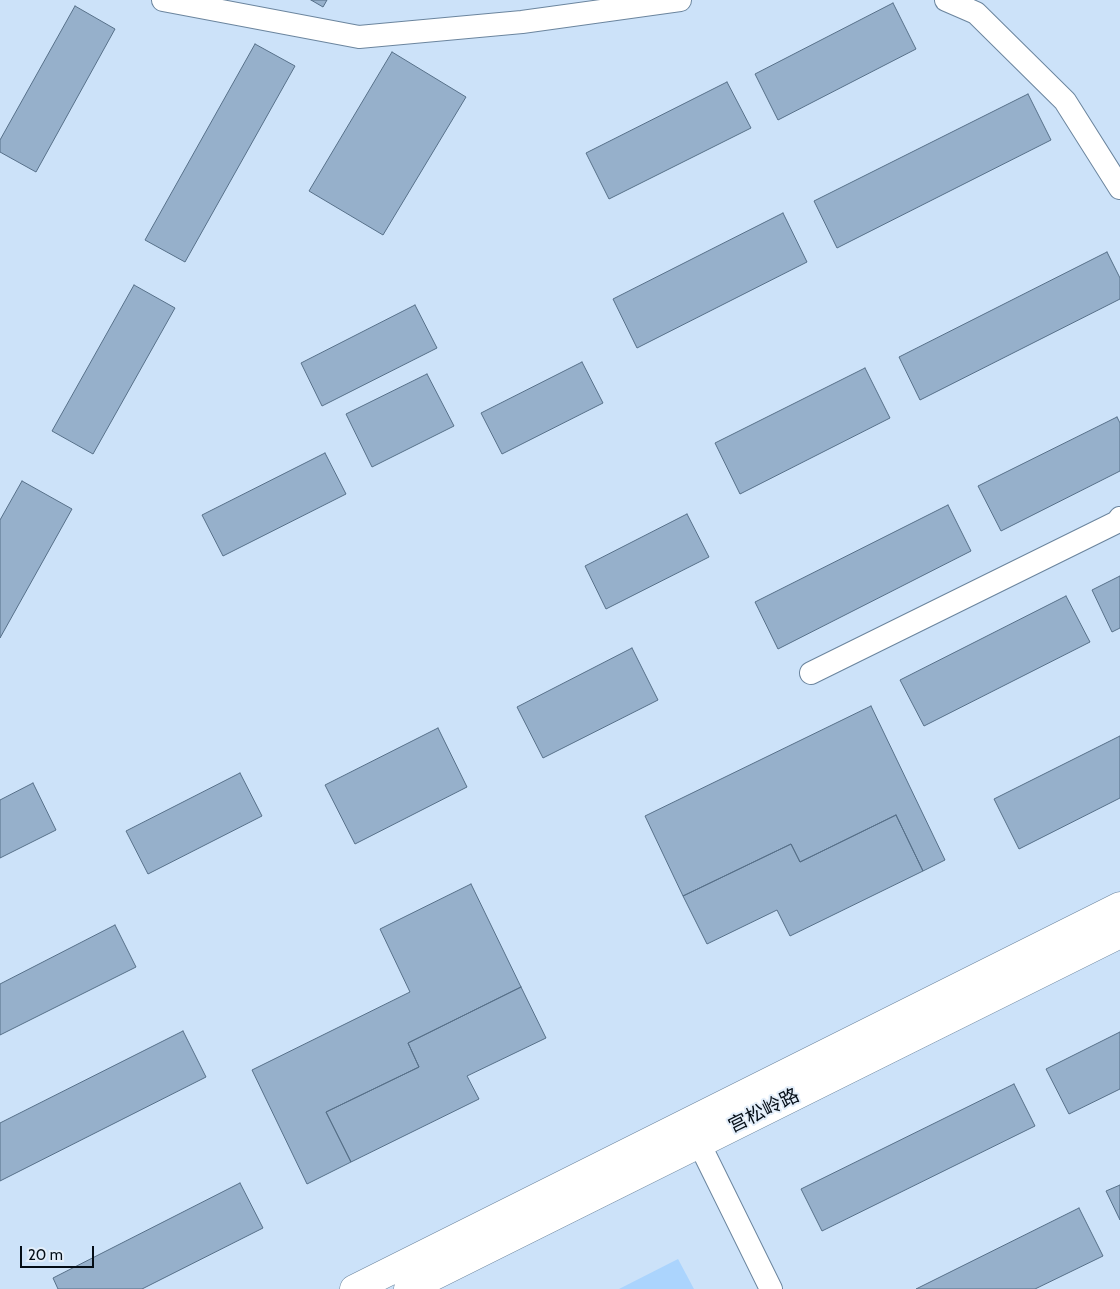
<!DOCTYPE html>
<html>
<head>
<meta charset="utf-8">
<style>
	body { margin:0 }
	#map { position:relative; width:1120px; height:1289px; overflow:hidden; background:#cce2f9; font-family:Cabin,sans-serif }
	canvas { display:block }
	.scale { position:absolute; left:20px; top:1246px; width:74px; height:22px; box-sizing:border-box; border:2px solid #040d16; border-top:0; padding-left:6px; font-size:15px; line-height:18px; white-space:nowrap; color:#040d16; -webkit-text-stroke:4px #e3eefa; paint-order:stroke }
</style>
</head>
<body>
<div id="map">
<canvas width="1120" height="1289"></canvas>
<div class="scale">20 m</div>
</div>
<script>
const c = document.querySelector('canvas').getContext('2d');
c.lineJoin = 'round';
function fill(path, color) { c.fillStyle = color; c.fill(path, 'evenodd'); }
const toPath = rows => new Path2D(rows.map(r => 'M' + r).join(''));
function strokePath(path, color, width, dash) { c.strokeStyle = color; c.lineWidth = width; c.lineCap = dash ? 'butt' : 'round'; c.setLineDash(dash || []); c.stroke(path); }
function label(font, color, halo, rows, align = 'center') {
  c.font = font + ' Cabin,"Noto Sans SC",sans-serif'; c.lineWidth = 4; c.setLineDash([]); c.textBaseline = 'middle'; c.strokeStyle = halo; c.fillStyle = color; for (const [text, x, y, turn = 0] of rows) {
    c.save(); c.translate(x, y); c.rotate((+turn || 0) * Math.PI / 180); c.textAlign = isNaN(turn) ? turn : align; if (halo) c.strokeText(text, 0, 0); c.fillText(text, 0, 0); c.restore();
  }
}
const green = toPath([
	[678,1259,694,1289,619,1289]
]);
const building = toPath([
	[311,0,327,0,323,7,311,0],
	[893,3,916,49,778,120,755,74,893,3],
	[75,6,115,29,36,172,0,152,0,140,75,6],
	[255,44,295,66,185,262,145,240,255,44],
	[392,52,466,97,383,235,309,191,392,52],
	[727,82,751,128,609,199,586,153,727,82],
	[1028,94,1051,140,837,248,814,201,1028,94],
	[783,213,807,262,637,348,613,299,783,213],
	[1107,252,1120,278,1120,299,920,400,899,357,1107,252],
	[134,285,175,308,93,454,52,431,134,285],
	[415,305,437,348,322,406,301,363,415,305],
	[582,362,603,403,502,454,481,413,582,362],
	[865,368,890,418,740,494,715,443,865,368],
	[427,374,454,426,372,467,346,414,427,374],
	[1117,417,1120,423,1120,471,1001,531,978,486,1117,417],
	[325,453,346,494,223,556,202,515,325,453],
	[22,481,72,509,0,638,0,520,22,481],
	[948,505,971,551,778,649,755,602,948,505],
	[687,514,709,557,606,609,585,566,687,514],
	[1120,576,1120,628,1112,632,1092,590,1120,576],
	[1066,596,1090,642,924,726,900,680,1066,596],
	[632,648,658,700,543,758,517,707,632,648],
	[871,706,945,860,923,871,896,815,800,862,791,844,683,896,645,816,871,706],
	[438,728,467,787,355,844,325,785,438,728],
	[1120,736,1120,798,1019,849,994,799,1120,736],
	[240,773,262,816,148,874,126,831,240,773],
	[33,783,56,830,0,858,0,800,33,783],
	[896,815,923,871,790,936,777,910,707,944,683,896,791,844,800,862,896,815],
	[471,884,521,987,408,1043,419,1067,326,1112,351,1162,307,1184,252,1070,410,992,380,929,471,884],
	[115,925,136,967,0,1035,0,984,115,925],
	[521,987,546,1038,467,1076,479,1099,351,1162,326,1112,419,1067,408,1043,521,987],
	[183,1031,206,1077,0,1181,0,1123,183,1031],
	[1120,1032,1120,1089,1069,1114,1046,1069,1120,1032],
	[1014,1084,1035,1126,822,1231,801,1189,1014,1084],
	[240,1183,263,1228,142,1289,58,1289,53,1278,240,1183],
	[1120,1185,1120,1220,1106,1191,1120,1185],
	[1079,1208,1103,1256,1035,1289,916,1289,1079,1208]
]);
const minor = toPath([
	[163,0,359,37,522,22,680,0],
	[946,0,976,13,1065,101,1120,188],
	[811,673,1117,522,1120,518],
	[699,1143,771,1289]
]);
const secondary = toPath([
	[354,1289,1120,906],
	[408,1289,1120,934]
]);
const streetNames = [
	["宫松岭路",764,1111,-26]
];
fill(green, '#abd4fd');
fill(building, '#96b0cb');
strokePath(building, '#577089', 1);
strokePath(minor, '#6b859e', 24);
strokePath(secondary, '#6b859e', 29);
strokePath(minor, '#fff', 22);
strokePath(secondary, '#fff', 28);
label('19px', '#040d16', '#e3eefa', streetNames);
</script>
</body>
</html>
